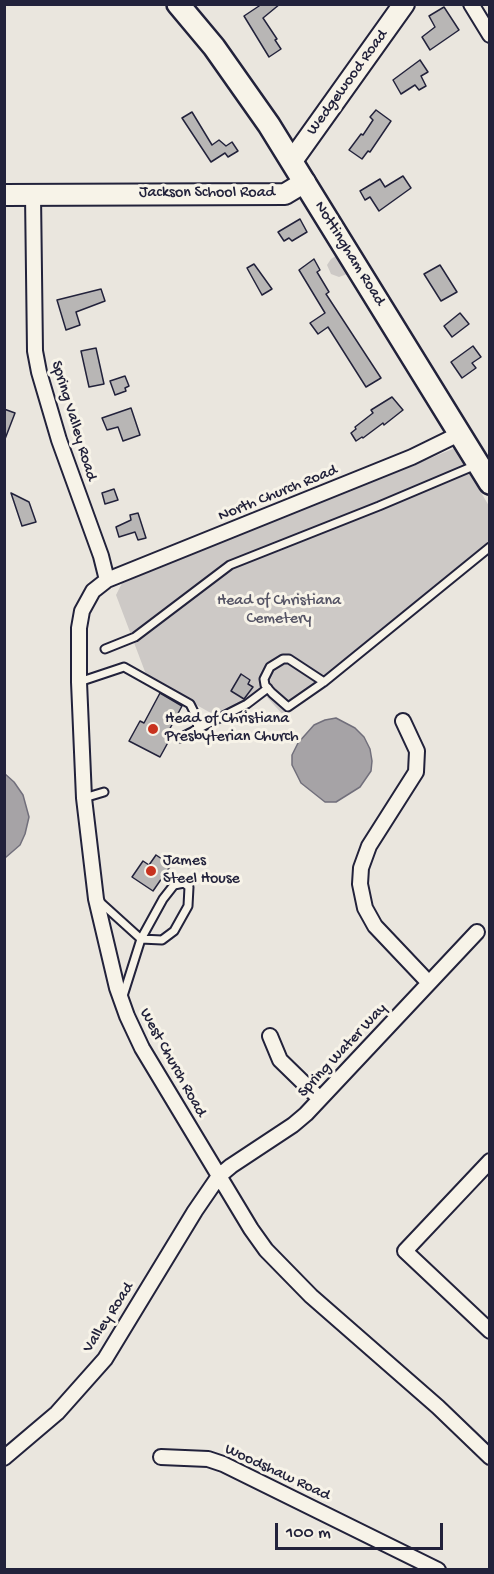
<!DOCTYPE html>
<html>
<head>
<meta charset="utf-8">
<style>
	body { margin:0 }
	#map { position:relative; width:494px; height:1574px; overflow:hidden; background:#eae6de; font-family:"Gochi Hand",sans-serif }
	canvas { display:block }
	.frame { position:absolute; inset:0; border:6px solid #22223b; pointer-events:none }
	.scale { position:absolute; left:275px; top:1523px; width:168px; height:27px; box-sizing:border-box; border:3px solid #22223b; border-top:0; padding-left:8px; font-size:18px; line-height:21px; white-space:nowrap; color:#22223b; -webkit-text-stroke:4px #f7f3e8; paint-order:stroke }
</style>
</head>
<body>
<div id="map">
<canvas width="494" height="1574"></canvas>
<div class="frame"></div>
<div class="scale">100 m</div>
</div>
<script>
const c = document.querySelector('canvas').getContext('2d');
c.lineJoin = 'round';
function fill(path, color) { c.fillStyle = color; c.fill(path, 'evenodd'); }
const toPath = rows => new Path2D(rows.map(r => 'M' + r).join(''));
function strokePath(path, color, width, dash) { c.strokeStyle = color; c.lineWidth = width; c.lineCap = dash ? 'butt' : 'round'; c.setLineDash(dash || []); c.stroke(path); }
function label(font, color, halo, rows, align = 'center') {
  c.font = font + ' "Gochi Hand",sans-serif'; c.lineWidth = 6; c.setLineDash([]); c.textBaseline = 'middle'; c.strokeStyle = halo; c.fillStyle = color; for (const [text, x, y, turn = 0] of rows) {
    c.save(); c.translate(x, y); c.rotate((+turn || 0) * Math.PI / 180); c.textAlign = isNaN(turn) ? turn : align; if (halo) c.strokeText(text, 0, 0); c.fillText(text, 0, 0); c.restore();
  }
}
const green = toPath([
	[339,254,350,273,339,277,331,274,327,265,331,259],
	[455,448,489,506,489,551,284,716,266,696,225,721,147,677,116,595,122,583]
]);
const water = toPath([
	[336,718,355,728,364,737,370,749,372,761,371,771,360,787,336,802,325,802,301,783,292,765,292,755,298,743,314,725,325,720,336,718],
	[4,773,14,782,23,795,29,817,25,834,20,845,5,858,4,773]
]);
const building = toPath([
	[262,4,280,4,263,18,277,39,275,40,281,49,269,57,244,16,262,4],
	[444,7,459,30,430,50,422,37,435,27,429,16,444,7],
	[420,60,428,72,421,76,426,86,419,90,415,85,401,94,393,80,420,60],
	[376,110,391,121,370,152,368,151,362,159,349,150,361,134,363,135,373,120,370,117,376,110],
	[192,112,212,145,219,140,226,146,232,142,238,151,228,157,225,153,211,162,182,118,192,112],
	[403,176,411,188,379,211,370,197,365,200,360,191,380,179,385,187,403,176],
	[300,219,307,232,292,241,289,238,284,241,278,232,300,219],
	[314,259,320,270,317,272,329,292,326,294,381,378,366,387,328,327,318,334,310,323,325,313,299,270,314,259],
	[254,264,272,289,262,295,247,268,254,264],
	[440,265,457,292,441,301,424,274,440,265],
	[101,289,105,301,76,312,80,325,66,330,57,300,101,289],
	[460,313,469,324,452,337,444,326,460,313],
	[473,346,481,357,472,363,476,368,462,378,451,362,473,346],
	[96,348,104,384,89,387,81,351,96,348],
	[125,376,129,386,125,388,126,391,115,395,110,381,125,376],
	[392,397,403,410,384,425,383,423,363,438,362,437,356,441,351,433,356,429,355,427,373,413,371,410,392,397],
	[131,408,140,435,123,441,118,427,107,430,102,418,131,408],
	[4,409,15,413,5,439,4,439,4,409],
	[114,489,118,500,105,504,102,493,114,489],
	[11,493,29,502,36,522,22,526,11,493],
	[138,513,146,538,138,540,135,532,119,537,116,527,131,520,130,515,138,513],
	[241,674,250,680,248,684,253,687,244,699,231,691,241,674],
	[160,693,182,706,167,734,171,737,160,757,129,741,140,721,144,723,160,693],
	[156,855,171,865,153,891,132,877,143,861,149,865,156,855]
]);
const lane = toPath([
	[105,649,135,637,230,565,379,506,476,465],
	[79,682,124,667,190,704,196,716,198,729],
	[324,682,289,659,283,659,270,667,264,679,265,685,272,693,288,707,324,682,490,547],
	[180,738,247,704,268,688],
	[84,798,104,792],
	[99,901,141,939,162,940,174,931,188,906,189,887,184,883,174,885,163,899,141,939,123,996]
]);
const street = toPath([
	[471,4,490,35],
	[33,195,35,351,39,372,59,440,101,556,107,580],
	[459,434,412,457,107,580,93,591,82,611,79,628,79,682,84,798,96,899,117,988,127,1016,142,1048,251,1229,266,1250,311,1296,438,1407,490,1457],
	[403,721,417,751,416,772,369,846,361,868,360,884,365,908,375,926,429,983],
	[270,1036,280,1060,320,1099],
	[490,1161,405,1251,490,1331],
	[161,1457,208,1459,223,1464,438,1570],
	[4,1458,57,1413,105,1359,195,1211,219,1176,231,1166,293,1125,306,1114,477,932]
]);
const secondary = toPath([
	[292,161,404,4],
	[4,195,285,194,305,182]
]);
const primary = toPath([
	[178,4,214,47,269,125,490,483]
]);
const markers = [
	[153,729,6,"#c8321e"],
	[151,871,6,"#c8321e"]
];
const streetNames = [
	["Wedgewood Road",348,83,-54],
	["Jackson School Road",207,194],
	["Nottingham Road",349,254,58],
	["Spring Valley Road",73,421,73],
	["North Church Road",278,494,-22],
	["Spring Water Way",343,1051,-47],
	["West Church Road",172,1063,61],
	["Valley Road",109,1318,-57],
	["Woodshaw Road",277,1473,25]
];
const parkNames = [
	["Head of Christiana",279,602],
	["Cemetery",279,620]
];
const poiNames = [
	["Head of Christiana",165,720],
	["Presbyterian Church",165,738],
	["James",163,862],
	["Steel House",163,880]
];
fill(green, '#cdc9c6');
fill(water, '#a6a3a6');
strokePath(water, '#716f7b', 1.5);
fill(building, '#b8b6b5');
strokePath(building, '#22223b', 1.5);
strokePath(lane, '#22223b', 11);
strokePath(street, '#22223b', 18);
strokePath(secondary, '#22223b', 24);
strokePath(primary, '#22223b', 26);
strokePath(lane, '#f7f3e8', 7);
strokePath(street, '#f7f3e8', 14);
strokePath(secondary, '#f7f3e8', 20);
strokePath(primary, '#f7f3e8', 21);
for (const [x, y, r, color] of markers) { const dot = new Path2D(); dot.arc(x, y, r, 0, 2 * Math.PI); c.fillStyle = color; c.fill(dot); strokePath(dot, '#f7f3e8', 2); }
label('16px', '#22223b', '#f7f3e8', streetNames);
label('16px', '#555465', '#f7f3e8', parkNames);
label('16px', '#22223b', '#f7f3e8', poiNames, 'left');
</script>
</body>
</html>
